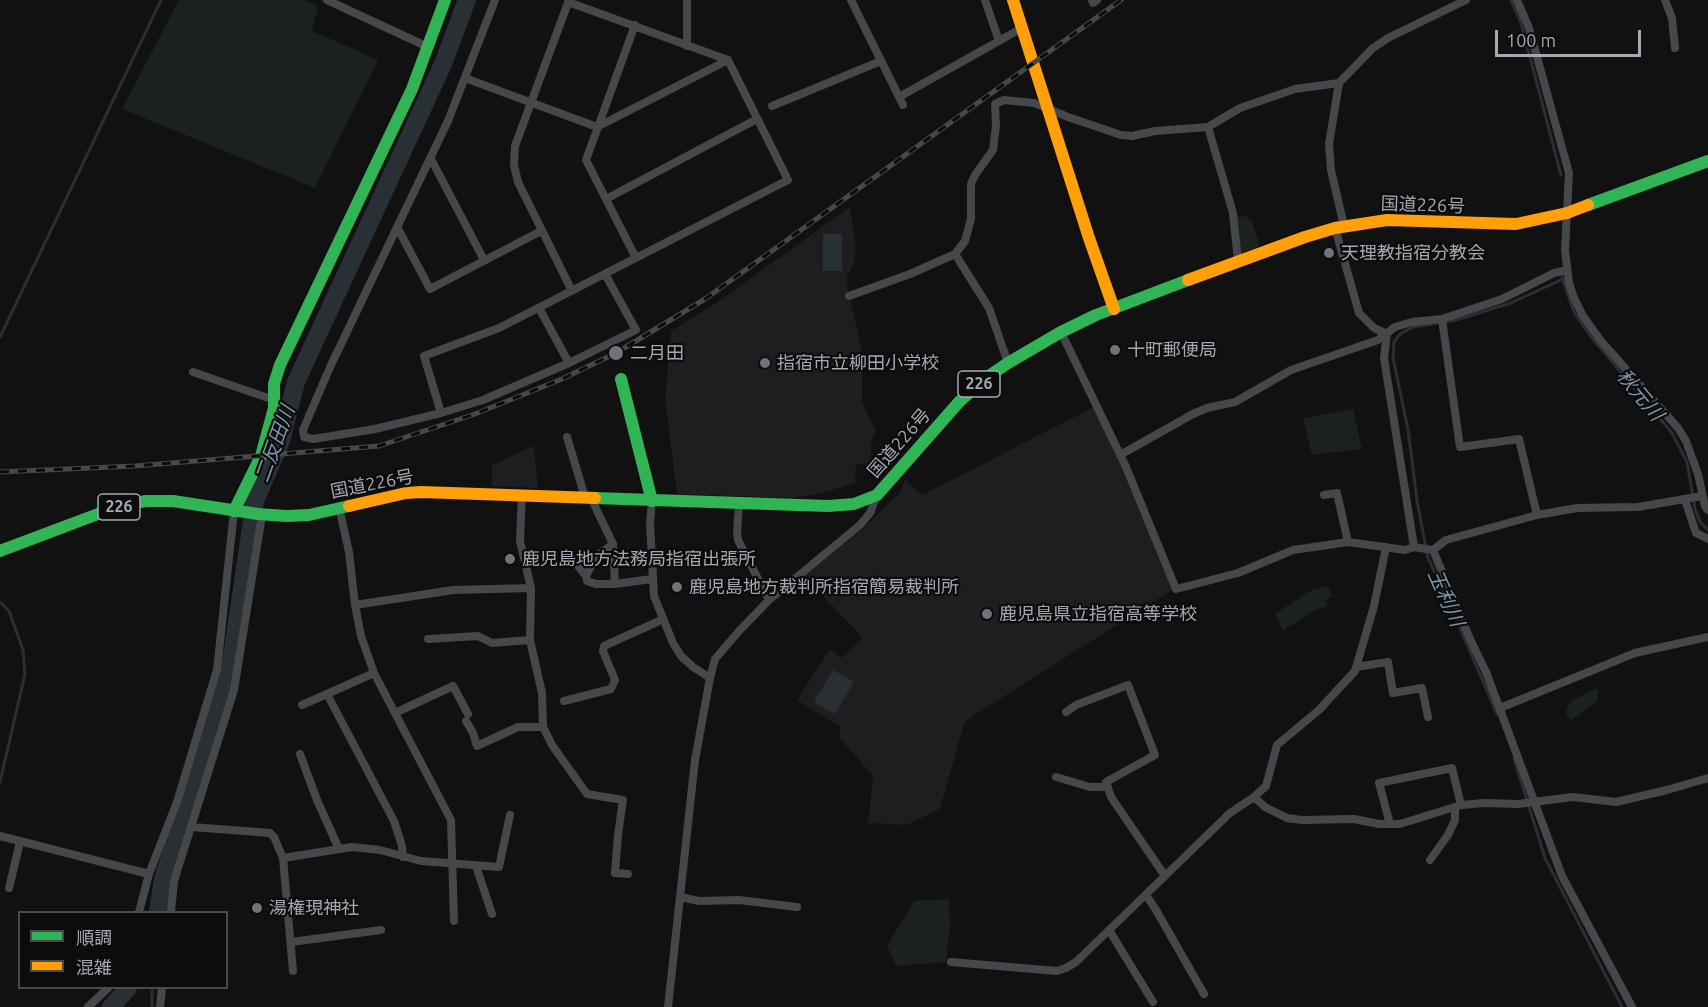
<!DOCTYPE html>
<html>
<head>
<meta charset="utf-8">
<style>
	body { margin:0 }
	#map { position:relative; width:1708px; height:1007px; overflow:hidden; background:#111112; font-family:Ubuntu,"Noto Sans JP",sans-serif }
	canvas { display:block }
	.legend { position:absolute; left:18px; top:911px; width:210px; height:78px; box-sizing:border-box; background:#0c0c0d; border:2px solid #484a4f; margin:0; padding:8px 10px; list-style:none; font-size:18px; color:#a3a8b2 }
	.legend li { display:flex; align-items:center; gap:12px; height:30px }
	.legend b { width:30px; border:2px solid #484a4f }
	.scale { position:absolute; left:1495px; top:30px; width:146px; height:27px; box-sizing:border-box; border:3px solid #a3a8b2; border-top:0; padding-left:8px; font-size:18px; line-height:21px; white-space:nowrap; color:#a3a8b2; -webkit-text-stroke:4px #0c0c0d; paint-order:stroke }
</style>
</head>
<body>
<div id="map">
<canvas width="1708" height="1007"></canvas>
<ul class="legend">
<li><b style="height:8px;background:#30b455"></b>順調</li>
<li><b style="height:8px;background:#ff9f0a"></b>混雑</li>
</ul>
<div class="scale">100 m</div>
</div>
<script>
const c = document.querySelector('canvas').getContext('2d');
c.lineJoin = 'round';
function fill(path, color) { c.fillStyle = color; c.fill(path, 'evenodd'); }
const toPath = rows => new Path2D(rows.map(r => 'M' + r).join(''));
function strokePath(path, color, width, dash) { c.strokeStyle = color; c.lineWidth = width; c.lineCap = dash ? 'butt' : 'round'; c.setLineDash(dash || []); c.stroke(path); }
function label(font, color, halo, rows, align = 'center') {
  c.font = font + ' Ubuntu,"Noto Sans JP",sans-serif'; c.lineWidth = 4.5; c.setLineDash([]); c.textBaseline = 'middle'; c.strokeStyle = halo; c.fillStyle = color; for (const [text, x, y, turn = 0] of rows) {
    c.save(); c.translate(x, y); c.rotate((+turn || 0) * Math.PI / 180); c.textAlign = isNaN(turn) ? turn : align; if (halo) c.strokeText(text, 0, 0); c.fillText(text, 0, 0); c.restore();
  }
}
const built = toPath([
	[850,207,856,247,854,262,847,277,847,283,862,351,862,402,876,431,872,439,870,465,856,464,855,483,814,495,791,498,677,494,665,399,671,331,716,303],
	[1094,407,1124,467,1172,590,970,718,964,724,940,809,907,825,868,823,873,776,839,737,840,727,797,700,830,649,841,658,863,638,804,576,865,527,900,492,905,479,922,495],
	[534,446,538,488,492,486,492,465]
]);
const green = toPath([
	[179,0,304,0,318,6,312,31,378,60,315,188,122,109],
	[1246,216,1252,222,1260,246,1240,254,1236,217],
	[1353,409,1362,449,1312,455,1303,418],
	[1328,586,1332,596,1325,600,1328,606,1311,612,1283,631,1275,614,1310,591],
	[1597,688,1598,701,1570,721,1566,712,1571,701],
	[949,899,950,926,946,962,896,966,887,946,914,901]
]);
const water = toPath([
	[823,234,842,234,842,271,823,271],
	[833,670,854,682,835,714,814,702]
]);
const stream = toPath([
	[1511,0,1521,23,1561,175],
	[1562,277,1574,312,1592,338,1672,433,1687,462,1695,509,1700,522,1708,530],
	[0,337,161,0],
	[0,602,9,611,23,650,25,674,0,782],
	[1497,714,1451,607,1428,558,1417,501,1408,429,1393,358,1394,342,1400,334,1413,327,1456,320,1511,303,1563,279],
	[1514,759,1545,858,1622,1007],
	[152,1007,152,988]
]);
const river = toPath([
	[158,912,163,879,229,676,255,501,281,441,296,382,443,64,467,0],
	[111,1007,128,988]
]);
const street = toPath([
	[327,0,428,47],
	[495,0,448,121,331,365,303,430,304,437,313,439,375,429,441,413,483,400,569,363,636,330,605,274],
	[569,0,515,146,514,165,518,182,572,291],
	[687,0,687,46],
	[851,0,903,105],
	[985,0,999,41],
	[1092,0,1093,3,1097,0],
	[1517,0,1529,28,1569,173,1565,250,1569,283,1574,298,1583,316,1601,341,1678,428,1686,441,1698,474,1705,506,1708,510],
	[1665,0,1672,18,1675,48],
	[635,25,586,160,636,258],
	[465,78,597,127,728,60],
	[899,97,1022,28],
	[772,106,881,61],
	[1208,127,1233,213,1238,261],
	[431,159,484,260],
	[606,199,757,119],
	[1344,226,1331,170,1329,144,1339,83,1373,48,1388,38,1466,0],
	[397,227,430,289,541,231],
	[1335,228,1359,313,1374,328,1387,334],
	[955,254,989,308,1008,363],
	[849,296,910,274,955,254,965,241,971,219,971,184,975,175,993,150,996,126,995,104,1004,100,1034,103,1068,117,1121,135,1132,136,1155,131,1208,127,1240,108,1295,89,1339,83],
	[539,308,569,363],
	[1442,319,1460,447,1519,439,1537,515],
	[1061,332,1126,467,1176,589,1238,573,1293,550,1348,542,1405,550,1414,547,1433,550,1446,540,1537,515,1577,508,1638,507,1702,496],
	[1387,334,1384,358,1414,547],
	[193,372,274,400],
	[441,413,424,356,499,328,788,180,728,60,568,2],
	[567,437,585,497],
	[1120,455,1193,414,1207,408,1235,402,1291,370,1378,340,1395,327,1412,322,1442,319,1502,299,1554,273,1567,270],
	[522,494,520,541,531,588,530,640,542,693,543,727,552,745,587,794,623,800,618,835,615,873,628,874],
	[1324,495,1337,493,1348,542],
	[591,498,613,544,615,584,652,579],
	[1685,500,1696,533,1708,539],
	[652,501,650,523,654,596,673,643,681,656,693,667,710,678],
	[739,504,737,532,738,540,769,600],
	[339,507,349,552,355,605,361,636,374,673,451,820,454,921],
	[613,544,596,557,586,576,587,581,596,584,615,584],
	[1433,550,1470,639,1486,672,1562,876,1632,1007],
	[574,561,586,576],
	[355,605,453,590,531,588],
	[428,639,478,636,492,643,530,640],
	[1356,667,1388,662,1393,693,1422,688,1428,717],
	[374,673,327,694,394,821,402,846,403,857],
	[564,701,611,689,615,680,603,651,604,646,657,622,663,618],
	[302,705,327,694],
	[1500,708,1635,653,1708,637],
	[1066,712,1076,705,1128,685,1155,755,1106,782,1111,797,1165,876],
	[395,713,453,686,468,714],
	[466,721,473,733,477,746,518,727,543,727],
	[300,754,317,800,339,849],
	[1056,777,1090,787,1108,787],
	[1254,797,1265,807,1287,818,1302,820,1354,819,1379,824,1400,824,1461,805,1484,803,1518,804,1573,797,1616,802,1667,790,1708,778],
	[1390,824,1379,783,1452,768,1461,805],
	[192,827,270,833,274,837,283,858,352,847,380,850,421,861,499,867,510,815],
	[0,836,149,874],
	[283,858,293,971],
	[1430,860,1448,835,1455,820,1455,808],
	[476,866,492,914],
	[9,888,20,842],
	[1146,895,1156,910,1204,994],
	[680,897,699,901,739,900,797,907],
	[139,912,149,874,177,802,217,670,234,511],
	[171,912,174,881,234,690,262,515],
	[1109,930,1153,1002],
	[291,942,381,930],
	[951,962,1057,971,1066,968,1076,962,1230,813,1254,797,1266,786,1277,745,1319,710,1355,671,1374,606,1386,547],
	[88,1007,108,988],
	[160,1007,162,988],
	[668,1007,695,760,710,678,715,659,740,630,769,600,860,525,870,513,877,495]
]);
const fast = toPath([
	[1588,205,1708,161],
	[621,379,652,501],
	[595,498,828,506,854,504,877,495,959,402,983,380,1008,363,1061,332,1096,315,1188,280],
	[234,511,261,456,274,408,274,384,280,365,412,89,445,0],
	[0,551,98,514,128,504,146,501,173,501,258,514,286,516,309,515,349,506]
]);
const slow = toPath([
	[1013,0,1089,238,1114,309],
	[1188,280,1305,237,1335,228,1387,220,1516,224,1567,213,1588,205],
	[349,506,406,493,421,492,595,498]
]);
const rail = toPath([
	[0,472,135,466,379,446,475,414,562,379,616,353,705,299,1121,0]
]);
const markers = [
	[1329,253,6,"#70737a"],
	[1115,350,6,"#70737a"],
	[616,353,8,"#70737a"],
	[765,363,6,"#70737a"],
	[510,559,6,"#70737a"],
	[677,587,6,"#70737a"],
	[987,614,6,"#70737a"],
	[257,908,6,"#70737a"]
];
const shields = [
	[979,384,42],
	[119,507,42]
];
const shieldNames = [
	["226",979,384],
	["226",119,507]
];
const streetNames = [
	["国道226号",1423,205,2],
	["国道226号",899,443,-49],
	["国道226号",372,484,-11]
];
const poiNames = [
	["天理教指宿分教会",1341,253],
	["十町郵便局",1127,350],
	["二月田",630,353],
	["指宿市立柳田小学校",777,363],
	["鹿児島地方法務局指宿出張所",522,559],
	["鹿児島地方裁判所指宿簡易裁判所",689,587],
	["鹿児島県立指宿高等学校",999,614],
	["湯権現神社",269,908]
];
const waterNames = [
	["秋元川",1640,395,50],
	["二反田川",275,444,-70],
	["玉利川",1446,598,66]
];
fill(built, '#1e1e20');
fill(green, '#1b211c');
fill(water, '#293035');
strokePath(stream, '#293035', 3);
strokePath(river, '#293035', 18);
strokePath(street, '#46474a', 8);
strokePath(fast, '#30b455', 12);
strokePath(slow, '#ff9f0a', 12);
strokePath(rail, '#46484a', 5);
strokePath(rail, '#0c0c0d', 3, [9]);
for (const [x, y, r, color] of markers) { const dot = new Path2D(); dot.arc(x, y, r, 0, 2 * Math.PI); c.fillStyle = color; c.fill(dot); strokePath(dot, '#0c0c0d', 2); }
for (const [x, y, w] of shields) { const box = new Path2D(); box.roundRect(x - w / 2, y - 13, w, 26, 4.5); c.fillStyle = '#0c0c0d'; c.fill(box); strokePath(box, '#a3a8b2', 1.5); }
label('bold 16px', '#a3a8b2', null, shieldNames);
label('18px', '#a3a8b2', '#0c0c0d', streetNames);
label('18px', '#a3a8b2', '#0c0c0d', poiNames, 'left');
label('italic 20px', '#7c96ab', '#0c0c0d', waterNames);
</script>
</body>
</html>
